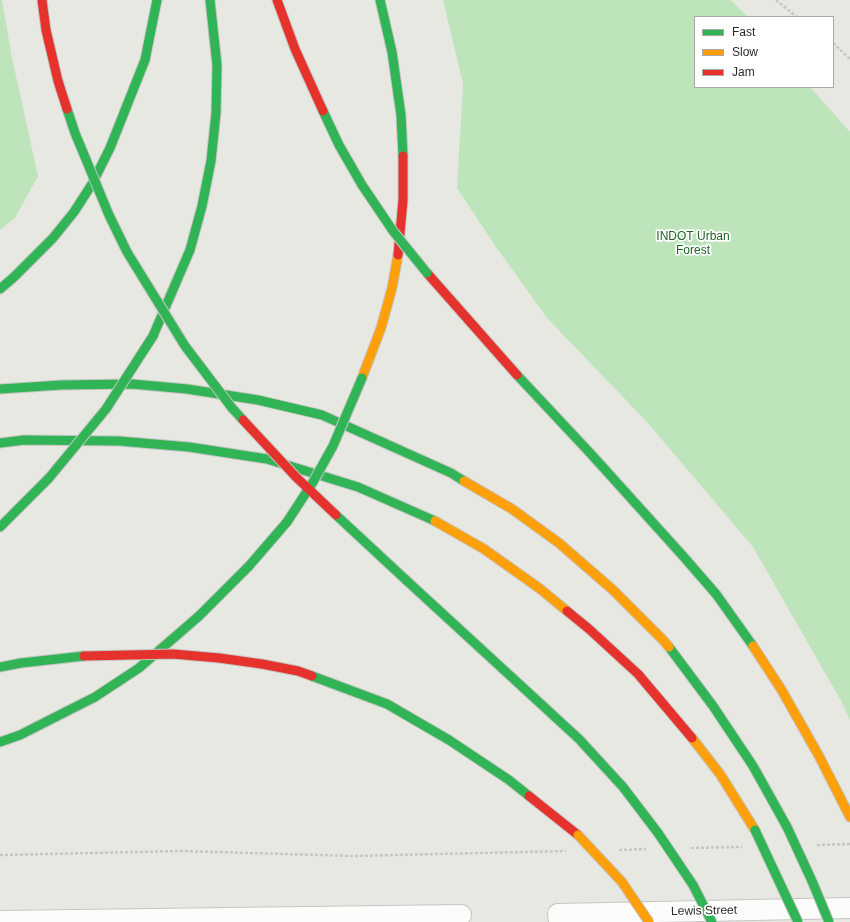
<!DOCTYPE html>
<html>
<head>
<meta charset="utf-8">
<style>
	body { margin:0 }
	#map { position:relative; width:850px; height:922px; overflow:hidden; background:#e8e8e2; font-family:Arial,sans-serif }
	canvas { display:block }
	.legend { position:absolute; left:694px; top:16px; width:140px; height:72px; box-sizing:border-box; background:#fff; border:1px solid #aaa; margin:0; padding:5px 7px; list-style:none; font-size:12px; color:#2b2b2b }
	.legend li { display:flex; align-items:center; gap:8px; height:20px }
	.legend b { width:20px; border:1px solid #aaa }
</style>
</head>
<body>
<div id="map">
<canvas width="850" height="922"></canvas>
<ul class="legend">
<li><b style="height:5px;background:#30b455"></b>Fast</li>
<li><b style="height:5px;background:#ff9f0a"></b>Slow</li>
<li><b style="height:5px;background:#e5322d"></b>Jam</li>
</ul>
</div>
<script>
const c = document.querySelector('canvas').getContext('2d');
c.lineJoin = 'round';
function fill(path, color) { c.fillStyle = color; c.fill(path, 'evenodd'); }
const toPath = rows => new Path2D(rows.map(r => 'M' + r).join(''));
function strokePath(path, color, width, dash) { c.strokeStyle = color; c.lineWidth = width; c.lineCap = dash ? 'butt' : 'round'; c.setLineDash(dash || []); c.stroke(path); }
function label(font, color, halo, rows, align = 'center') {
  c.font = font + ' Arial,sans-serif'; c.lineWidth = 3.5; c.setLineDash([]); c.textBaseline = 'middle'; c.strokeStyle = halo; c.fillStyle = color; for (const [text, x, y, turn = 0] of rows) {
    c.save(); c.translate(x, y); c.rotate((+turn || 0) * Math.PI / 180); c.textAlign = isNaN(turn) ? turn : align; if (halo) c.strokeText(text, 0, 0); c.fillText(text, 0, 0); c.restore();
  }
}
const green = toPath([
	[0,0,2,0,12,58,38,176,15,218,0,230],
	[443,0,731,0,748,17,695,17,695,87,810,87,850,132,850,720,841,701,753,547,647,422,547,318,496,247,457,188,463,84]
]);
const path = toPath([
	[776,0,797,17],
	[833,43,850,59],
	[817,845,850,844],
	[691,848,742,847],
	[619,850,646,849],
	[0,855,182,851,354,856,566,851]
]);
const street = toPath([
	[0,921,461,915],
	[559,922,558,914,850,908]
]);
const fast = toPath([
	[380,0,392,52,401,115,403,156],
	[323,111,339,145,362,185],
	[0,289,14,277,53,238,74,212,92,184,110,148,145,60,157,0],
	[153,336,190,250,202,206,211,161,216,113,217,65,210,0],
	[517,375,591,454,683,556,716,594,753,646],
	[0,389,61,385,132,384,187,389,258,400,322,415,451,473,464,481],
	[0,443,24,440,119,441,189,447,267,459,358,487,435,521],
	[0,527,49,478],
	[406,580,579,739,623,787,658,833],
	[669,647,713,706,753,766,787,827],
	[0,667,21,663,84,656],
	[312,676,387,704,449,740,509,780,529,796],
	[0,742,20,735,95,697,139,668,199,616,249,566,287,522]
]);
const slow = toPath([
	[362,378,381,328,392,288,398,255],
	[464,481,512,509,559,543,613,590,663,640,669,647],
	[435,521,484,549,539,588,567,611],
	[753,646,781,689,819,756,850,817],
	[692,738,720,774,755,830]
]);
const jam = toPath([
	[277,0,295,49,323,111],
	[398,255,403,200,403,156],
	[427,273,517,375],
	[567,611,589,629,638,674,692,738],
	[219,658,262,664,298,671,312,676],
	[529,796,578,835]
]);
const fastBridge = toPath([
	[67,109,75,133,109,215,127,252,185,346,232,408,243,420],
	[362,185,393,231,427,273],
	[49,478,106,409,153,336],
	[336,515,406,580],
	[287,522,313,482,333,446,362,378],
	[787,827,812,881,829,922],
	[755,830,798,922],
	[658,833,693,885,712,922]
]);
const slowBridge = toPath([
	[578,835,622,882,649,922]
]);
const jamBridge = toPath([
	[42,0,46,30,58,81,67,109],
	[243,420,296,477,336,515],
	[84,656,173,654,219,658]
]);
const parkNames = [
	["INDOT Urban",693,237],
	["Forest",693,251]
];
const streetNames = [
	["Lewis Street",704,911,-1]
];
fill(green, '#bee4bc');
strokePath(street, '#c6c6c6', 22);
strokePath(fast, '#c5c5c2', 11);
strokePath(slow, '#c5c5c2', 11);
strokePath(jam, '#c5c5c2', 11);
strokePath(path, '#c6c6c6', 2.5, [3, 2]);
strokePath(street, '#fcfcfb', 20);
strokePath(fast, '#30b455', 9);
strokePath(slow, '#ff9f0a', 9);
strokePath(jam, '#e5322d', 9);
strokePath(fastBridge, '#c5c5c2', 11, []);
strokePath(slowBridge, '#c5c5c2', 11, []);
strokePath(jamBridge, '#c5c5c2', 11, []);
strokePath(fastBridge, '#30b455', 9);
strokePath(slowBridge, '#ff9f0a', 9);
strokePath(jamBridge, '#e5322d', 9);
label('12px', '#1d6627', '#fff', parkNames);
label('12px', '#2b2b2b', '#fff', streetNames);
</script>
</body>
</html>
